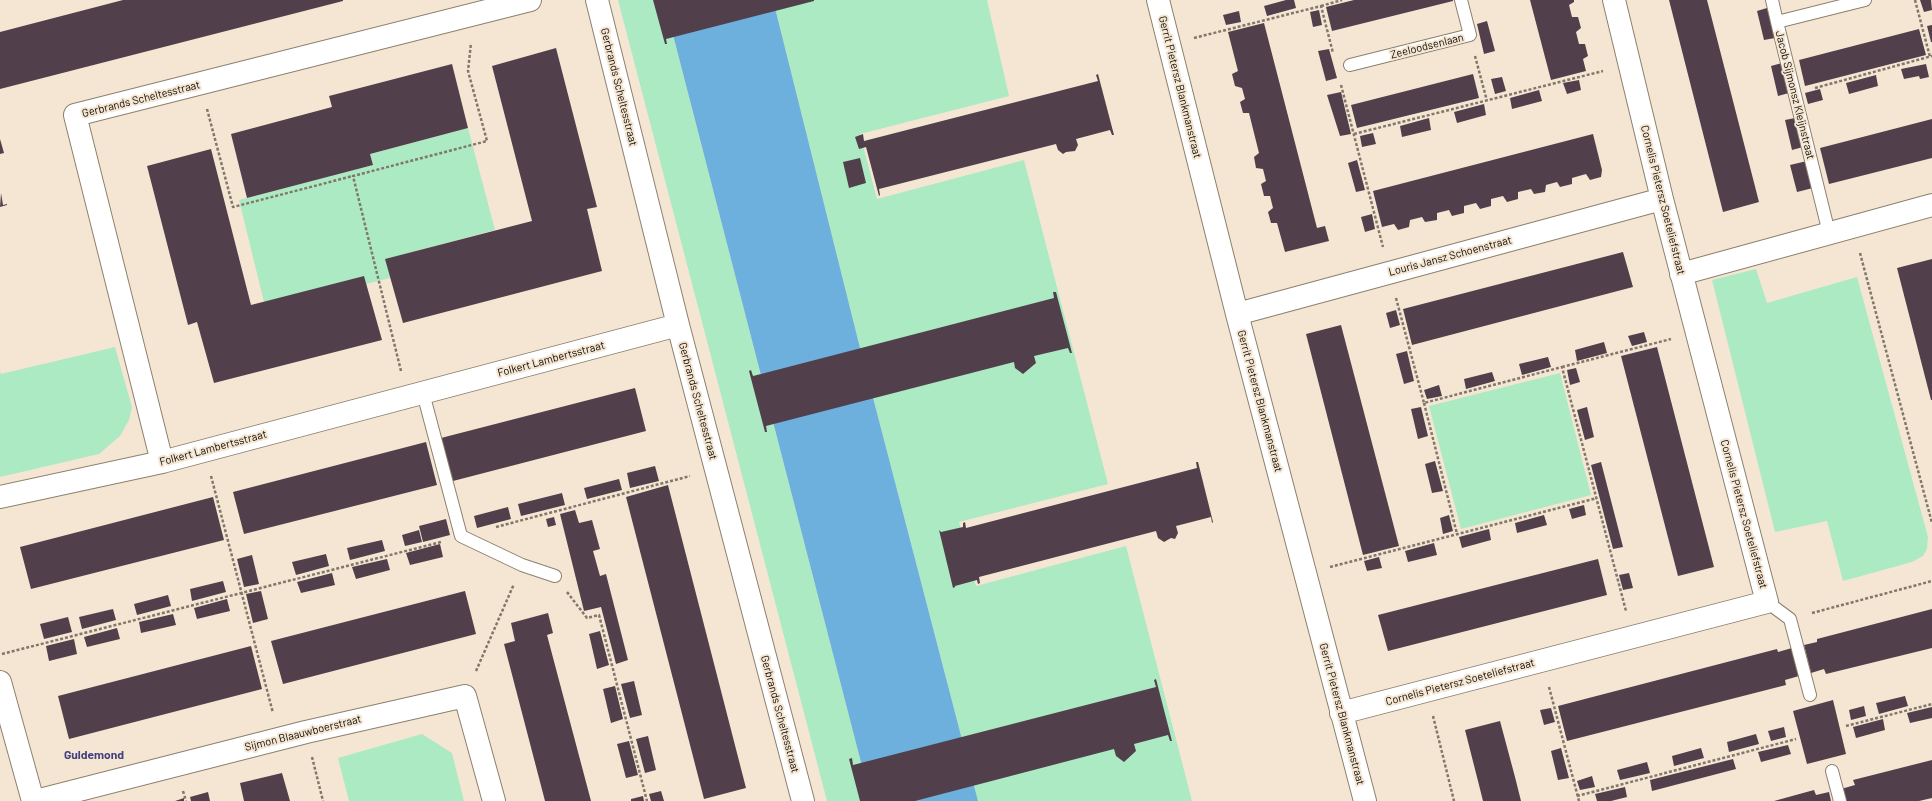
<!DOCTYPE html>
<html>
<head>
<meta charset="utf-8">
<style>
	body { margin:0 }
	canvas { display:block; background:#f4e6d3 }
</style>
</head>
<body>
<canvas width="1932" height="801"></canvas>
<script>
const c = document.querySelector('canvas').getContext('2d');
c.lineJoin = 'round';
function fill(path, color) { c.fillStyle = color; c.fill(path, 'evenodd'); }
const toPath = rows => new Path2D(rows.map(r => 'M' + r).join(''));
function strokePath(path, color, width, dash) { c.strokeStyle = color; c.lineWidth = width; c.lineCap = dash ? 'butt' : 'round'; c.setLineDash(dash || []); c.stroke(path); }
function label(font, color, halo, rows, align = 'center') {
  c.font = font + ' Barlow,sans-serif'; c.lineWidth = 4; c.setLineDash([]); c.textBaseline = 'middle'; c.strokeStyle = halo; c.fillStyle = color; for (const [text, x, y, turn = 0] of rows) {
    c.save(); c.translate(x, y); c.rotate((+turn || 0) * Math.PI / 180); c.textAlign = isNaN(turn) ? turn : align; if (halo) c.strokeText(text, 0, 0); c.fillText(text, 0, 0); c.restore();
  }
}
const green = toPath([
	[618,0,664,0,871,801,827,801],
	[773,0,987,0,1009,96,860,134,877,199,1024,160,1108,484,959,522,976,586,1126,546,1192,801,978,801,858,340],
	[468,128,495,230,386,259,390,278,366,284,364,276,264,302,239,200,373,165,370,154],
	[1756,269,1767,303,1857,277,1928,537,1927,549,1923,556,1912,562,1843,581,1827,521,1775,532,1712,280],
	[115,347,132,407,129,420,120,436,99,454,0,477,0,371,1,374],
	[1560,373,1591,495,1461,529,1429,406],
	[422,734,452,753,464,801,349,801,338,758]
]);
const water = toPath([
	[664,0,773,0,858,340,978,801,871,801]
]);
const building = toPath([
	[123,0,343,0,343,1,0,89,0,32],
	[653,0,814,0,814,1,666,39,667,44,665,44],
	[1286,0,1294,0,1296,8,1267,16,1264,6],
	[1354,0,1453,0,1453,1,1332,31,1326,7],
	[1530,0,1574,0,1574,2,1569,5,1572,17,1578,17,1581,28,1576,32,1579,44,1585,44,1588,56,1583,59,1586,71,1551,80],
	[1669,0,1707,0,1759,202,1723,212],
	[1920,0,1931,0,1932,10,1924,12],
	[1767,8,1775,38,1764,40,1757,11],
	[1319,10,1322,25,1313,27,1310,12],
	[1239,11,1241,22,1226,25,1223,15],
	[1487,21,1495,51,1484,54,1477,24],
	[1264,23,1317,228,1325,226,1329,241,1285,252,1277,223,1271,223,1268,212,1273,208,1270,196,1264,196,1261,184,1266,181,1263,169,1256,168,1254,157,1259,153,1249,113,1243,113,1240,102,1245,99,1242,88,1235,86,1232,74,1238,71,1228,32],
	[1932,25,1932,42,1931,42,1927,26],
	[1919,29,1926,55,1805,86,1799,60],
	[556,48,597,207,587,209,602,271,403,323,385,259,532,221,492,66],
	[1329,49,1337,78,1326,81,1318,51],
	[1782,63,1789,93,1778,96,1771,66],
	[452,64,468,128,370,154,373,165,247,198,231,134,332,107,329,96],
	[1926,64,1929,77,1920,79,1919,76,1904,79,1901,69],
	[1098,74,1114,135,1112,135,1110,130,1076,139,1078,145,1075,151,1066,152,1063,154,1058,150,1056,144,879,189,880,195,879,196,866,147,859,149,855,137,863,134,864,141,1098,81,1096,75],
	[1473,74,1479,98,1357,128,1351,105],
	[1876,75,1878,86,1849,94,1846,83],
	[1502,77,1506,91,1495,94,1491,79],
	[1579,80,1581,90,1567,94,1563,83],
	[1820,89,1823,100,1808,104,1805,93],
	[1539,90,1542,101,1512,109,1510,98],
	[1341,92,1351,134,1340,136,1327,95],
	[1484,104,1486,115,1457,123,1454,112],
	[1429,118,1431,130,1402,137,1400,126],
	[1795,118,1803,147,1792,150,1785,120],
	[1932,119,1932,158,1829,184,1820,148],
	[1373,133,1376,144,1362,147,1360,136],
	[1593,134,1602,170,1601,177,1590,180,1586,174,1572,178,1572,184,1560,187,1557,182,1546,185,1545,192,1534,194,1531,189,1518,192,1518,199,1507,202,1503,196,1491,199,1491,206,1480,209,1476,203,1464,206,1464,213,1452,216,1449,210,1437,213,1437,220,1425,222,1422,217,1410,220,1409,227,1398,230,1394,224,1382,227,1373,191],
	[0,139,4,153,0,154],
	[211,149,251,305,364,276,382,340,214,383,197,322,188,325,147,166],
	[860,158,866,183,849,188,843,162],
	[1357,160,1365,190,1356,192,1348,163],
	[1807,161,1813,188,1797,192,1790,165],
	[1,193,3,205,7,204,7,205,0,207],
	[1372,214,1375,229,1365,232,1361,217],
	[1623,252,1633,287,1412,345,1403,309],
	[1932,259,1932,400,1931,400,1897,268],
	[1053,292,1056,292,1072,353,1070,353,1068,348,1034,356,1036,363,1023,374,1015,368,1014,362,766,426,767,432,765,432,749,371,751,370,753,376,761,374,1054,298],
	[1396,310,1400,325,1390,328,1386,313],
	[1341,325,1399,546,1363,555,1306,334],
	[1644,332,1647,342,1632,346,1628,336],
	[1604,342,1607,353,1577,361,1575,350],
	[1657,347,1714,567,1678,576,1621,356],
	[1407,351,1414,381,1404,384,1396,354],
	[1548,357,1551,367,1522,375,1519,364],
	[1576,368,1580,382,1570,385,1567,370],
	[1492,372,1495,381,1466,389,1464,379],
	[1439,385,1442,396,1427,399,1424,390],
	[635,388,646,431,453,481,441,438],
	[1421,407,1428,436,1418,439,1411,409],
	[1587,407,1594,437,1585,440,1577,410],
	[426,442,437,485,244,534,233,492],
	[1435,461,1443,491,1432,493,1425,464],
	[1196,462,1198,462,1213,522,1212,523,1211,517,1176,526,1178,533,1175,539,1171,538,1164,542,1158,538,1156,531,979,577,980,583,978,584,977,580,955,586,955,587,953,588,939,530,941,532,963,527,963,523,965,522,966,528,1197,468],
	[1601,462,1623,547,1613,549,1591,465],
	[655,466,659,481,630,488,627,473],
	[619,479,622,490,587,499,584,488],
	[668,485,746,788,704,799,626,497],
	[562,493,565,505,521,516,518,504],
	[213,497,224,540,31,589,20,547],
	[1584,505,1586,515,1572,519,1569,509],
	[508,507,511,519,477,528,474,516],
	[575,510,579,523,592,520,600,549,593,551,600,576,606,574,628,660,616,664,601,607,584,611,560,514],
	[1449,515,1453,531,1443,534,1440,518],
	[1544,515,1547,525,1517,533,1515,523],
	[554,517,556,525,548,527,546,519],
	[446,519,450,535,423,542,419,526],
	[1489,529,1491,540,1462,548,1459,537],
	[419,530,422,542,405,546,402,535],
	[382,540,385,551,350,560,347,548],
	[1434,543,1437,555,1408,562,1405,551],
	[440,544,443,557,410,565,406,553],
	[326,554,329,566,296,575,292,562],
	[252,555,259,584,244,587,237,559],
	[1379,557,1382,568,1367,571,1364,561],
	[387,559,390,570,356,579,352,567],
	[1598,559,1607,595,1388,651,1378,615],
	[332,573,335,585,301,593,297,582],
	[1629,573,1633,588,1623,590,1619,575],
	[223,581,226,592,192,601,190,589],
	[261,591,268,619,253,623,246,594],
	[465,591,476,634,283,684,271,641],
	[168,595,171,606,137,615,134,604],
	[227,599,230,611,197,619,194,608],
	[113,609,116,620,82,629,79,617],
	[1932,609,1932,648,1826,674,1824,669,1811,673,1804,645,1817,642,1817,639],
	[548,613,553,633,547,635,591,801,545,801,504,644,515,641,511,623],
	[173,614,176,625,141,633,139,622],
	[68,617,72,632,44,639,40,624],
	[117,628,120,639,87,647,84,637],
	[600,631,609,665,597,669,589,634],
	[74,639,77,654,49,661,46,646],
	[251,646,262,689,69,739,58,696],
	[1792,648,1799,676,1785,680,1786,685,1567,741,1558,706,1777,649,1778,652],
	[1156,679,1172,741,1170,741,1168,735,1134,744,1136,751,1124,762,1116,756,1114,749,915,801,860,801,849,759,852,758,853,765,1156,687,1154,680],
	[634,681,642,715,630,718,621,684],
	[615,686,623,719,611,723,603,689],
	[1905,696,1908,706,1879,714,1876,703],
	[1833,700,1846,754,1807,764,1793,711],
	[1864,706,1866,716,1851,720,1849,710],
	[1932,707,1932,718,1910,723,1907,713],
	[1551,708,1555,722,1544,725,1540,710],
	[1883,719,1885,730,1856,738,1853,727],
	[1500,721,1515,777,1521,801,1483,801,1479,785,1465,730],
	[1784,727,1786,737,1771,741,1768,731],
	[1756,734,1759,744,1729,752,1727,742],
	[648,736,656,770,645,773,636,739],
	[629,741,638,775,626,778,617,744],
	[1788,745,1791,754,1761,762,1758,752],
	[1561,748,1569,778,1558,780,1551,751],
	[1701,748,1704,758,1674,766,1672,756],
	[1733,759,1736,769,1652,791,1650,780],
	[1932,760,1932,798,1919,801,1844,801,1841,789,1855,785,1853,780],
	[1647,762,1650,773,1620,780,1617,770],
	[282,773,290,801,244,801,240,783],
	[1592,776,1595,787,1580,790,1577,781],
	[1625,787,1627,797,1611,801,1597,801,1595,794],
	[1814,790,1816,795,1829,792,1831,801,1774,801],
	[661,791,664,801,651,801,649,794],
	[208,792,210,801,191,801,190,797],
	[643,796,644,801,631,801,631,799],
	[184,798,184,801,175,801]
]);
const path = toPath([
	[1915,0,1930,57],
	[1321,6,1342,0],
	[1194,38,1321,6,1333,53],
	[1475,56,1487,101],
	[1341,85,1383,247],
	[1815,88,1932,56],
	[207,109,233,207,353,176],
	[1354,134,1603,71],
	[1860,253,1932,523],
	[1396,298,1424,403,1562,367,1626,611],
	[1562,367,1671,339],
	[401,371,353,176,487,141,468,71,471,43],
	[1424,403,1457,534],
	[211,476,273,713],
	[496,527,690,476],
	[1330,567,1597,498],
	[567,592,587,618,599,615,647,801],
	[1812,613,1932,581],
	[2,654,441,542],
	[476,671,514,584],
	[1549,687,1579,801],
	[1433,716,1454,801],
	[1846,726,1932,704],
	[312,757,323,801],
	[183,791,186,801],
	[1577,796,1796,739]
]);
const lane = toPath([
	[1772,0,1777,22],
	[1350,65,1470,35,1461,0],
	[1829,233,1777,22,1865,0],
	[423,393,461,536,522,565,555,576],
	[1767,602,1790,619,1810,695],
	[1832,771,1840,801]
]);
const street = toPath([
	[597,0,678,325,803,801],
	[1158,0,1237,314,1365,801],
	[1681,274,1932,205],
	[1237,314,1662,199],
	[162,462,75,115,530,0],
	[0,497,162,462,678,325],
	[0,682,33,801],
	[1341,713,1767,602,1662,199,1614,0],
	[36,801,306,732,465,696,494,801]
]);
const streetNames = [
	["Zeeloodsenlaan",1427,46,-14],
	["Gerbrands Scheltesstraat",619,87,76],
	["Gerrit Pietersz Blankmanstraat",1180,87,76],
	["Jacob Sijmonsz Kleijnstraat",1795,95,76],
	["Gerbrands Scheltesstraat",141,99,-14],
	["Cornelis Pietersz Soeteliefstraat",1663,200,76],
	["Louris Jansz Schoenstraat",1450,256,-15],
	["Folkert Lambertsstraat",551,359,-15],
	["Gerbrands Scheltesstraat",698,401,75],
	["Gerrit Pietersz Blankmanstraat",1260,401,75],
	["Folkert Lambertsstraat",213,448,-15],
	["Cornelis Pietersz Soeteliefstraat",1744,514,75],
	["Cornelis Pietersz Soeteliefstraat",1460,682,-15],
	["Gerbrands Scheltesstraat",780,714,75],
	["Gerrit Pietersz Blankmanstraat",1342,714,75],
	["Sijmon Blaauwboerstraat",303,733,-14]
];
const neighbourhoodNames = [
	["Guldemond",94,755]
];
fill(green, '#aceac3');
fill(water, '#6db0de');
fill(building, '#51404b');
strokePath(lane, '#8d806f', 14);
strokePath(street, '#8d806f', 24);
strokePath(path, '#81786b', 2.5, [3, 2]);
strokePath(lane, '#fff', 12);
strokePath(street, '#fff', 22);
label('11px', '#110d06', '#f4e6d3', streetNames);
label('bold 12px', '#43407d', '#f4e6d3', neighbourhoodNames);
</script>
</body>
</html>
